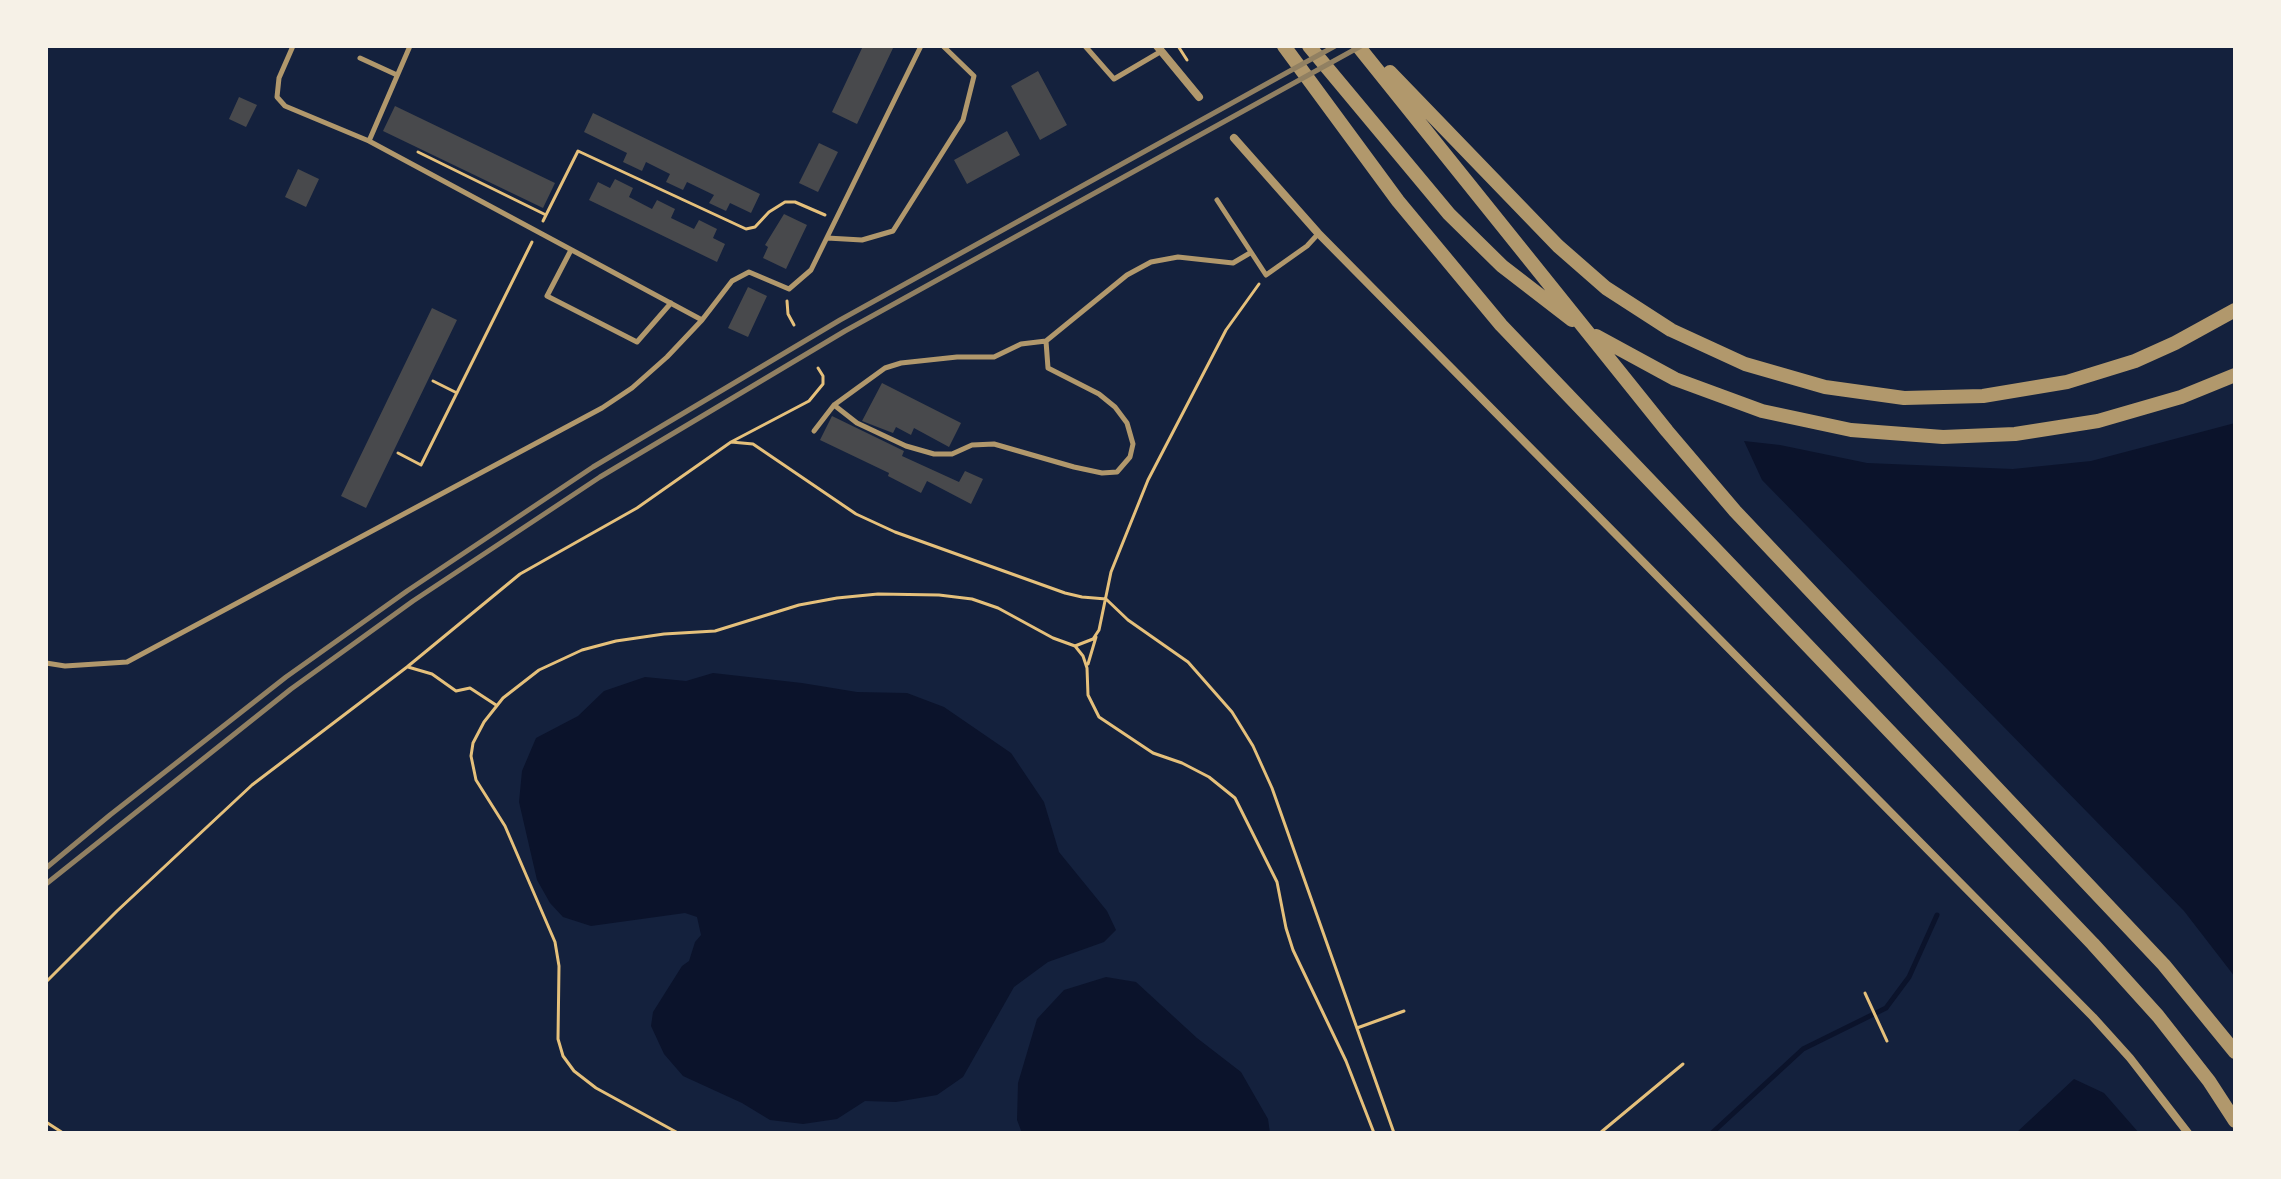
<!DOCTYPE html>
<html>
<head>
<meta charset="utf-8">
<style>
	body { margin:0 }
	#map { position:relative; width:2281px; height:1179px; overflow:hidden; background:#14213d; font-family:"Roboto Condensed",sans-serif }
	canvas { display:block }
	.frame { position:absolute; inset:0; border:48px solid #f6f1e7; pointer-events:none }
</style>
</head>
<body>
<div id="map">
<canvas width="2281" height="1179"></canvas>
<div class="frame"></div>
</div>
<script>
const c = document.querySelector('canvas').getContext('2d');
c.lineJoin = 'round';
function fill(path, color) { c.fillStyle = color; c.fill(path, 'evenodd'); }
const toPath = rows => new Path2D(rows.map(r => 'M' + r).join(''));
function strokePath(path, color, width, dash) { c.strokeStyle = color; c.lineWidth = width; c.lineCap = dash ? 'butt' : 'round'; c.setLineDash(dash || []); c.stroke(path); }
const water = toPath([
	[2235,423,2235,977,2184,911,1762,480,1744,441,1780,445,1867,463,2013,469,2091,461],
	[713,673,802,683,857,692,907,693,944,707,1011,753,1044,802,1059,852,1107,911,1116,930,1104,942,1048,962,1014,987,963,1077,937,1095,896,1102,865,1101,837,1119,803,1124,770,1120,742,1103,683,1076,664,1054,651,1026,653,1012,682,966,689,961,695,942,701,935,697,917,685,913,591,926,563,917,550,903,537,880,519,802,522,771,536,738,578,716,604,691,645,677,686,681],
	[1106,977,1136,982,1197,1038,1241,1072,1268,1119,1270,1133,1022,1133,1017,1120,1018,1083,1037,1019,1064,990],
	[2074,1079,2104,1093,2139,1133,2016,1133]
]);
const stream = toPath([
	[1712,1133,1803,1049,1886,1008,1909,977,1937,915]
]);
const building = toPath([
	[863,46,894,46,857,124,832,112],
	[1038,71,1067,125,1040,140,1011,86],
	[239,97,257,105,246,127,229,119],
	[395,106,555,183,543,208,383,131],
	[593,113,760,194,751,213,730,203,726,211,709,203,714,195,687,182,683,190,666,182,670,174,646,162,642,171,623,162,627,153,584,132],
	[1007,131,1020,155,967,184,954,160],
	[819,143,838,152,818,192,799,183],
	[298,169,319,179,306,207,285,197],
	[615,179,633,188,629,197,652,209,657,200,675,209,671,218,694,229,699,220,717,229,713,238,725,244,717,262,589,200,598,182,610,188],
	[784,214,807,225,786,269,763,258,768,247,765,245],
	[748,287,767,296,748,337,728,328],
	[432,308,457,320,366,508,341,496],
	[882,383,961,423,949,447,914,428,911,435,896,427,893,433,862,421],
	[832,416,904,451,902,456,959,482,965,471,983,479,971,504,927,481,921,493,888,476,889,473,820,440]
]);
const path = toPath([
	[1178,46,1187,60],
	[418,152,546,215],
	[543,221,578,151,746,229,755,227,769,212,785,202,795,202,825,215],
	[787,301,788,314,794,325],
	[433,381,457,393],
	[731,442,753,444,856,514,895,532,1065,593,1082,597,1106,599],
	[398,453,421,465,532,242],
	[1106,599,1128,620,1188,662,1232,712,1253,746,1272,788,1394,1133],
	[1075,646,1093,639,1099,630,1111,572,1148,480,1226,330,1259,284],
	[1088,664,1096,637],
	[408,667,432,674,456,691,470,688,496,705],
	[46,982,117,911,252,785,407,667,520,574,637,508,731,442,809,401,823,384,823,376,818,368],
	[1865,993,1887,1041],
	[1357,1028,1404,1011],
	[46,1122,63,1133],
	[678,1133,596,1088,574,1071,563,1056,558,1039,559,966,555,942,505,826,476,780,471,756,473,743,484,722,503,698,539,670,582,650,616,641,664,634,715,631,799,605,837,598,878,594,939,595,972,599,998,608,1053,638,1075,646,1083,656,1087,668,1088,695,1099,717,1153,753,1182,763,1209,777,1235,798,1277,882,1286,928,1293,950,1346,1061,1374,1133],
	[1600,1133,1683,1064]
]);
const service = toPath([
	[293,46,279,78,277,97,285,106,369,141,702,320],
	[1085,46,1114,79,1160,52],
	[360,58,397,75],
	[369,141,410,46],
	[1217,200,1266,275,1307,246,1318,234],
	[827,238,862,240,893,231,963,120,974,76,943,46],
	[571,250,547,296,637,342,671,303],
	[834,405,857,423,906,446,934,454,952,454,972,445,994,444,1074,467,1102,473,1117,472,1130,457,1133,444,1127,423,1115,407,1099,394,1048,368,1046,341],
	[814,431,834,405,885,368,901,363,957,357,994,357,1021,344,1046,341,1127,275,1151,262,1178,257,1233,263,1250,253],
	[46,663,65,666,127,662,602,408,632,388,667,357,702,320,732,281,749,272,789,289,811,270,921,46]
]);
const minor = toPath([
	[1157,46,1199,97],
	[1234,138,1318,233,2093,1017,2130,1058,2188,1133]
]);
const tertiary = toPath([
	[1284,46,1398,201,1501,325,2093,944,2158,1016,2209,1081,2235,1121],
	[1309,46,1449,214,1502,266,1572,320],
	[1358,46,1667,431,1735,511,2164,965,2235,1052],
	[1390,72,1558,246,1606,288,1671,330,1745,364,1825,387,1904,398,1983,396,2067,382,2135,361,2175,343,2235,310],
	[1596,336,1675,379,1762,411,1851,430,1943,437,2015,434,2098,421,2181,397,2235,375]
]);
const rail = toPath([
	[46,868,110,815,286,677,407,591,593,467,840,320,1335,46],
	[46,884,291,689,413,601,600,477,845,331,1361,46]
]);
fill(water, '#0b132b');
strokePath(stream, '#0b132b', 5);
fill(building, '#48494c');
strokePath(path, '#e5c07b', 3);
strokePath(service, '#b1986c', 5);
strokePath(minor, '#b1986c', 8);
strokePath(tertiary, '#b1986c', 14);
strokePath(rail, '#918062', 5);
</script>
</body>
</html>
